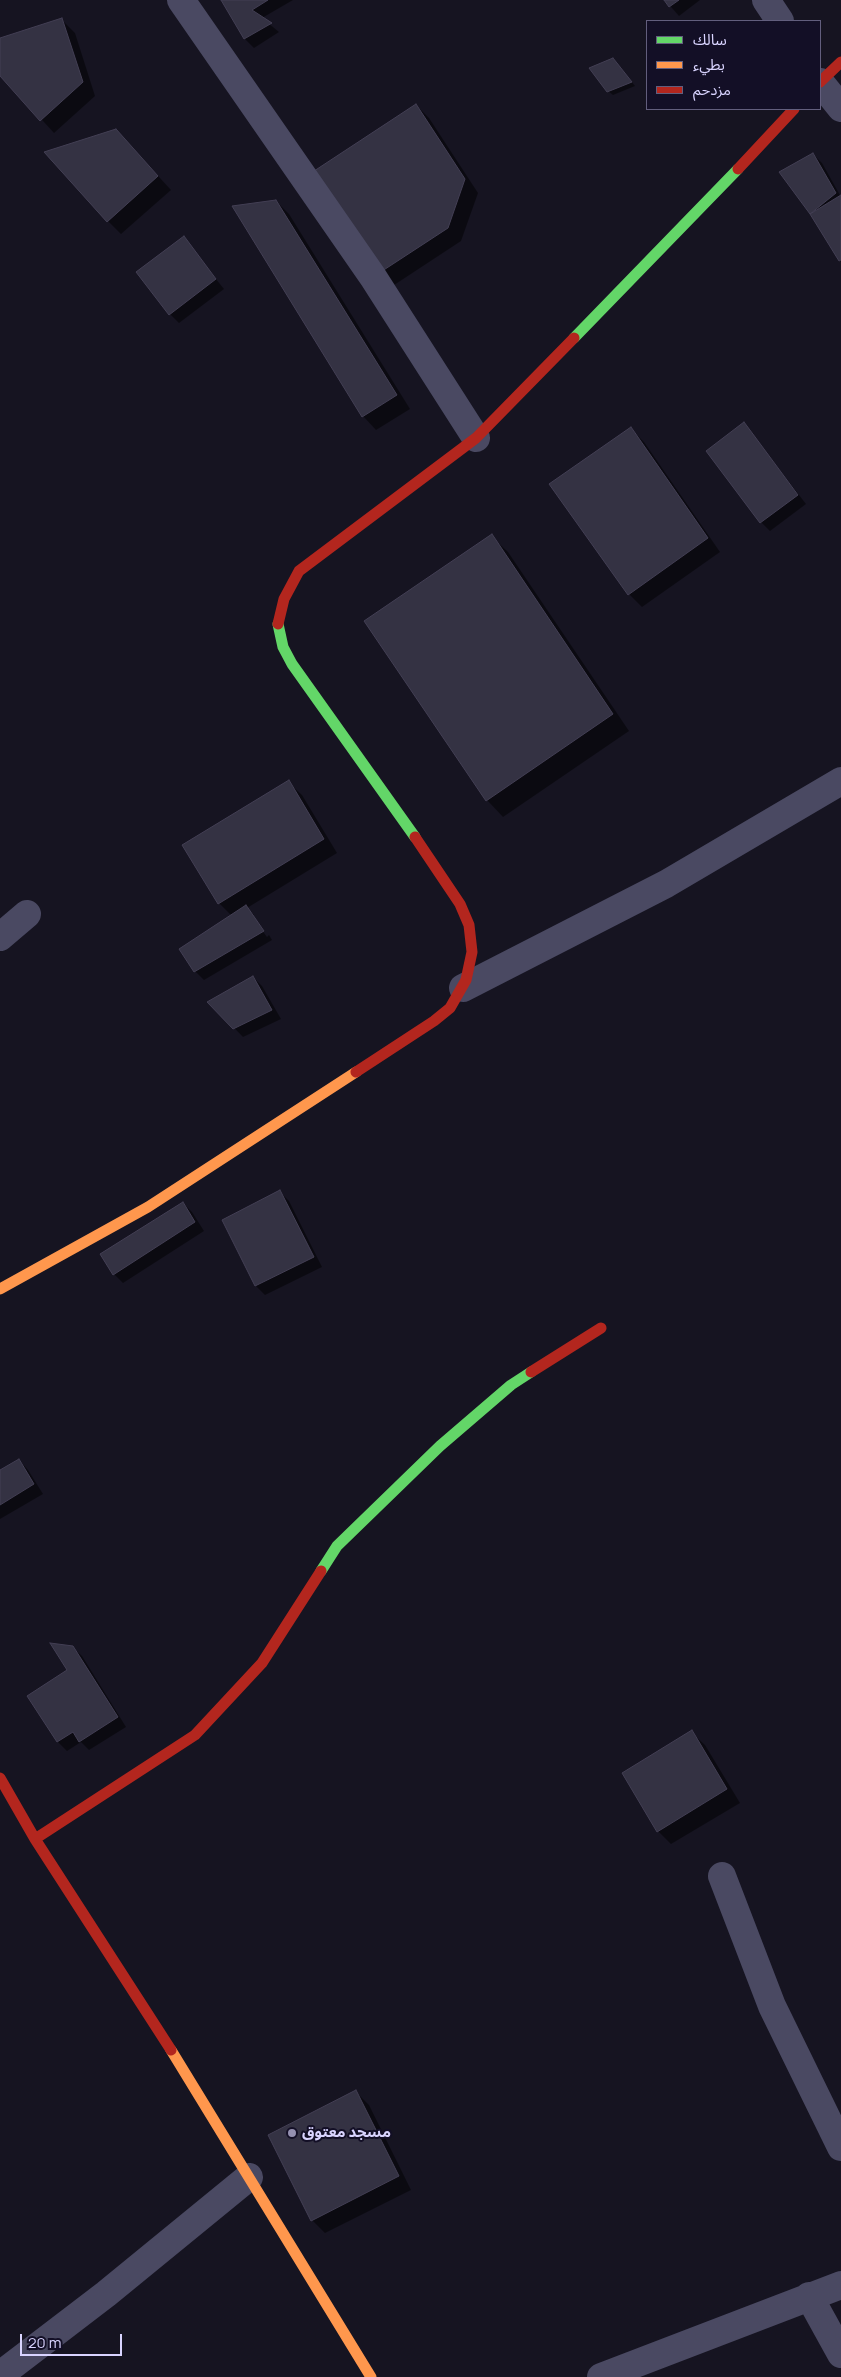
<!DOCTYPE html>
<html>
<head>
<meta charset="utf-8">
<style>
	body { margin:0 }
	#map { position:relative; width:841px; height:2377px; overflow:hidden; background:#161421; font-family:Manrope,"Noto Sans Arabic",sans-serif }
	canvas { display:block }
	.legend { position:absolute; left:646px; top:20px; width:175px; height:90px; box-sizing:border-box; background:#130f26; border:1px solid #625e7d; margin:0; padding:6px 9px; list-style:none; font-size:15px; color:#d9d4ff }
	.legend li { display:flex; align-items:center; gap:10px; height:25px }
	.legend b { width:25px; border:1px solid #625e7d }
	.scale { position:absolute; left:20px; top:2334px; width:102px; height:22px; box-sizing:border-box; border:2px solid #d9d4ff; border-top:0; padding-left:6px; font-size:15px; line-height:18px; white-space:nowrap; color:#d9d4ff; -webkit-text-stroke:4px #130f26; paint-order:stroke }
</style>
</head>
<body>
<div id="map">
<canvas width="841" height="2377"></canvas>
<ul class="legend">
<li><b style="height:6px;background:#63d668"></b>سالك</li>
<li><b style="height:6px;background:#ff974d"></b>بطيء</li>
<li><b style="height:6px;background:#b3261e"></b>مزدحم</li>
</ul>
<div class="scale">20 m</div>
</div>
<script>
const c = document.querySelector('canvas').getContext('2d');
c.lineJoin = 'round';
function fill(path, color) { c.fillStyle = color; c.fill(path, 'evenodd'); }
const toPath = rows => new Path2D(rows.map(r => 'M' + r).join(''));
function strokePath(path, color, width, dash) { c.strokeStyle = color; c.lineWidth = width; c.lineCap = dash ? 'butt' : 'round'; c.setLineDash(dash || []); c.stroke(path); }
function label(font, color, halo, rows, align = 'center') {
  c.font = font + ' Manrope,"Noto Sans Arabic",sans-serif'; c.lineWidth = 4; c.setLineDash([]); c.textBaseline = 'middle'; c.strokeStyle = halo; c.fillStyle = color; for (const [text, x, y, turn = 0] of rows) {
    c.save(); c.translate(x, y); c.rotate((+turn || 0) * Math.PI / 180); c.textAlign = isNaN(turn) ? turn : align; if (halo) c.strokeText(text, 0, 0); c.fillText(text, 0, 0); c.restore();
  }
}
const shadow = toPath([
	[222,0,293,0,262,18,279,32,254,48,245,39],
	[665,0,700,0,679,16],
	[62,20,75,33,95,96,54,133,0,74,0,40],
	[617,64,635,86,613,95,608,91],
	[416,105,429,118,478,193,461,241,388,289,374,276],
	[116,130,171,190,121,234,108,221],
	[813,154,822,163,841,197,841,262,811,214,781,173],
	[276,201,289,214,410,409,376,430,363,416,234,207],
	[183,238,224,289,179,323,170,314],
	[744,424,806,504,770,531,761,522],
	[630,428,644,442,720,552,642,607,629,594],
	[491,536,508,552,629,731,503,817,487,800],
	[288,782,302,795,337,853,247,908,254,915,251,915,267,937,269,935,272,940,204,980,195,971,232,916,219,903],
	[253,977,262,986,281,1019,243,1037,209,1002],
	[280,1192,289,1201,322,1267,265,1295,256,1286],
	[183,1203,192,1212,204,1231,123,1283,114,1274],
	[19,1460,28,1470,43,1494,0,1519,0,1472],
	[72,1647,82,1656,126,1727,89,1750,81,1742,67,1751,58,1742,29,1696,69,1671],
	[691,1732,705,1745,740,1803,671,1844,658,1831],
	[356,2092,369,2105,411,2190,325,2233,312,2220]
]);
const building = toPath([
	[221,0,268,0,252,10,272,23,244,39,221,0],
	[664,0,679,0,669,7,664,0],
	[62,18,83,82,40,121,0,76,0,38,62,18],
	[613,58,632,82,607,92,589,68,613,58],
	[416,104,465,179,448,228,373,277,308,175,416,104],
	[116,129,158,176,107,222,44,152,116,129],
	[813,153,836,193,810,214,779,172,813,153],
	[841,195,841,260,839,261,810,214,841,195],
	[276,200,397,395,362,417,232,206,276,200],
	[184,236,216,279,169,315,136,272,184,236],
	[744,422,798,495,760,523,706,451,744,422],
	[631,427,708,538,628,595,549,484,631,427],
	[492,534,613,714,486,801,364,621,492,534],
	[289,780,324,839,218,904,182,845,289,780],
	[246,905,264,931,194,972,179,949,246,905],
	[253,976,272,1010,233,1029,207,1002,253,976],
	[280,1190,314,1257,255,1286,222,1220,280,1190],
	[183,1202,195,1222,113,1275,100,1254,183,1202],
	[19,1459,34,1484,0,1505,0,1470,19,1459],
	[50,1643,73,1646,118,1717,79,1742,73,1732,57,1742,27,1696,67,1670,50,1643],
	[692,1730,727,1789,657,1832,622,1773,692,1730],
	[356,2090,399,2176,311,2221,268,2135,356,2090]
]);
const street = toPath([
	[181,0,373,277,476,438],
	[766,0,780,21],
	[820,82,841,108],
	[0,937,27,914],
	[463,988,666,884,841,781],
	[722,1876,772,2006,841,2147],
	[809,2296,841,2354],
	[0,2375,106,2294,249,2177],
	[601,2377,841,2285]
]);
const fast = toPath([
	[574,338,738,169],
	[278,624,283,647,292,664,415,837],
	[321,1571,337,1546,440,1446,511,1385,531,1372]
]);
const slow = toPath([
	[0,1289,148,1207,356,1072],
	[171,2050,371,2377]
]);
const jam = toPath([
	[820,82,841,62],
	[738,169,794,109],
	[278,624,284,599,299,571,476,438,574,338],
	[356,1072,434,1021,450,1008,466,980,472,952,469,925,460,904,415,837],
	[531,1372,601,1328],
	[0,1778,35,1839,171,2050],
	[35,1839,195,1735,262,1663,321,1571]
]);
const markers = [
	[292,2133,5,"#9591b1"]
];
const poiNames = [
	["مسجد معتوق",302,2133]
];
fill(shadow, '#0007');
fill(building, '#343243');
strokePath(building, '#433f54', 1);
strokePath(street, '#4a4962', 28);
strokePath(fast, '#63d668', 11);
strokePath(slow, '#ff974d', 11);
strokePath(jam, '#b3261e', 11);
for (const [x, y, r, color] of markers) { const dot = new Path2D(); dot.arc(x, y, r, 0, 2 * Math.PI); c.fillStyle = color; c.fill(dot); strokePath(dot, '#130f26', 2); }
label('bold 15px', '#d9d4ff', '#130f26', poiNames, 'left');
</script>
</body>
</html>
